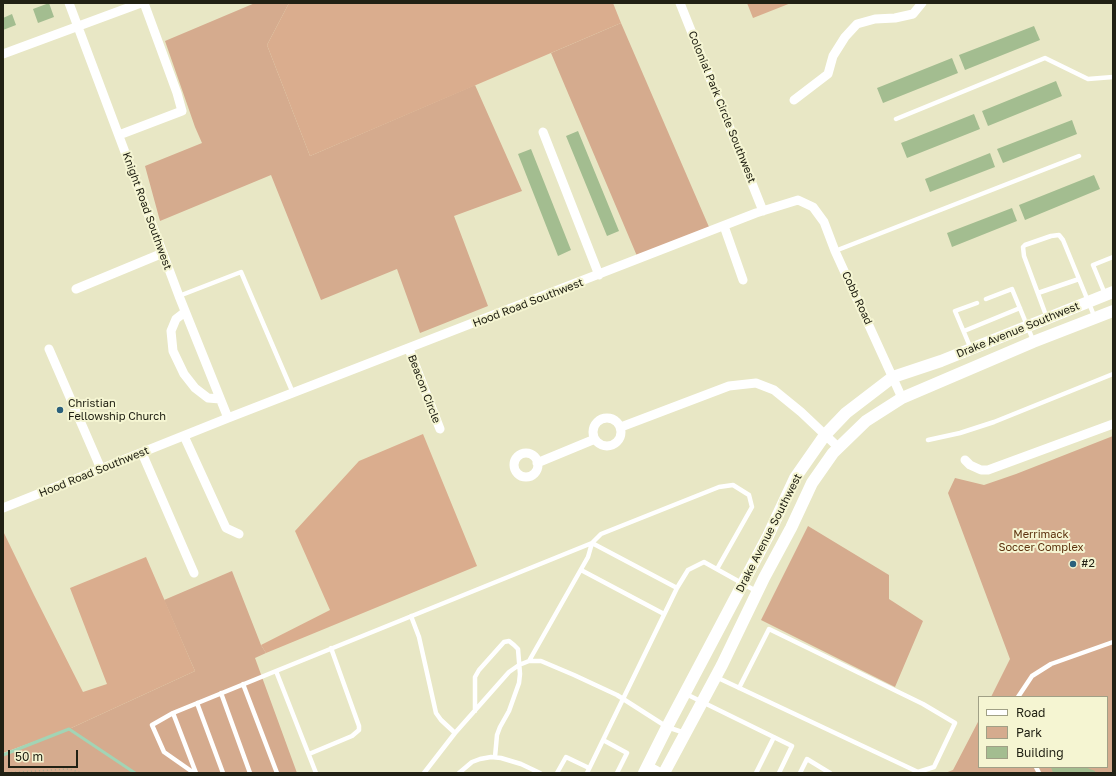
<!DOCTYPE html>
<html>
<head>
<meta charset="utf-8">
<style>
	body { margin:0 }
	#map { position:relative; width:1116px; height:776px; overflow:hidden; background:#e8e7c5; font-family:"Golos Text",sans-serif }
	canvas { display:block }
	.frame { position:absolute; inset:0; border:4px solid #212114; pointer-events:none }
	.legend { position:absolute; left:978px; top:696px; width:130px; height:72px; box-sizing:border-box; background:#f5f5d2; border:1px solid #a0a086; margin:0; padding:5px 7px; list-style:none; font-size:12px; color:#212114 }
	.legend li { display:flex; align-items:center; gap:8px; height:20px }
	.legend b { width:20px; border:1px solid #a0a086 }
	.scale { position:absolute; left:8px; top:750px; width:70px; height:18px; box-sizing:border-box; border:2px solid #212114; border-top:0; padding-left:5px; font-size:12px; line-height:14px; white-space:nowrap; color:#212114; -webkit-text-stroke:3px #f5f5d2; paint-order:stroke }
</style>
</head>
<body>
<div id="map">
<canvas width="1116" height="776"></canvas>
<div class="frame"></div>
<ul class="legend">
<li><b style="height:5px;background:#fff"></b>Road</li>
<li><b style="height:11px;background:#d5ab8e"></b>Park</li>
<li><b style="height:11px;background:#a3bd90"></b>Building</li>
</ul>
<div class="scale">50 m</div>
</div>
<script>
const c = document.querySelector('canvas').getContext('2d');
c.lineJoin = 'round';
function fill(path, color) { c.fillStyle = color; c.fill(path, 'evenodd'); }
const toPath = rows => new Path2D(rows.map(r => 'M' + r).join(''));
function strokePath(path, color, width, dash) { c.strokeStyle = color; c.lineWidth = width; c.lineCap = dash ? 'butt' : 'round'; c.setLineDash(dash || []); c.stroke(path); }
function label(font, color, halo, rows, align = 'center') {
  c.font = font + ' "Golos Text",sans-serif'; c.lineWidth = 4; c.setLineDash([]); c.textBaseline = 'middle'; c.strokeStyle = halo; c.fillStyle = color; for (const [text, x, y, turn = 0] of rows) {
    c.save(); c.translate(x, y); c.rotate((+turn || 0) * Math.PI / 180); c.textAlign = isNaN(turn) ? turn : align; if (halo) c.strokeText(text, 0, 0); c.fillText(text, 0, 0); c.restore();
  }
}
const green = toPath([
	[255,3,289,3,267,45,310,156,475,85,522,191,454,216,488,306,420,333,397,269,321,300,271,175,160,221,145,166,202,143,195,127,165,41],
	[621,23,709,227,637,256,551,53],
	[1113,436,1113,773,945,773,953,770,979,720,979,767,1107,767,1107,697,991,697,1010,659,948,493,955,478,984,485,1016,474],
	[808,526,889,575,889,599,923,621,895,687,761,620],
	[232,571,261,645,266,653,255,658,297,773,3,773,3,755,69,729,195,671,164,600]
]);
const forest = toPath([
	[289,3,613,3,621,23,310,156,267,45],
	[747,3,791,3,753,18],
	[423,434,477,566,266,653,261,645,330,610,295,531,359,461],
	[3,531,34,595,83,692,107,684,70,588,146,557,195,671,69,729,3,753]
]);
const stream = toPath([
	[3,755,69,729,135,773]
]);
const building = toPath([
	[49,3,54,17,38,23,33,9],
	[12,14,16,25,3,30,3,18],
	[1034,26,1040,40,965,70,959,55],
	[952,58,958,73,883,103,877,88],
	[1056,81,1062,96,988,126,982,111],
	[974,114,980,129,907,158,901,143],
	[1072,120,1077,134,1003,163,997,149],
	[578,131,619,231,607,236,566,136],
	[531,149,571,250,558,256,518,154],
	[990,153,995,167,930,192,925,179],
	[1094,175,1100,189,1025,220,1019,205],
	[1012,208,1017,221,952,247,947,233],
	[1051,767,1085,767,1095,771,1095,773,1053,773]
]);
const path = toPath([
	[3,773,69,769,82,773]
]);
const lane = toPath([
	[896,119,1045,58,1088,79,1113,77],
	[835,251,1079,156],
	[1079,279,1095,318],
	[1038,293,1079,279,1063,240,1059,235,1051,236,1025,245,1023,247,1024,256,1047,318],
	[1105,294,1093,265,1113,257],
	[179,296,241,272,293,393],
	[986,299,1012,289,1033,340],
	[964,331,1020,308],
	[971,349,955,311,977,303],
	[928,440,960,433,994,422,1113,374],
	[581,570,664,614],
	[411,616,419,637,436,713,441,720,455,733],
	[529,661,588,557,592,543,677,588],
	[716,677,918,772,934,767,955,723,923,704,769,629,739,688],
	[243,684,277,773],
	[221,693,250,773],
	[686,694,792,746,779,773],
	[1018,697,1032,676,1051,664,1113,642],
	[197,703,223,773],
	[475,711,475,677,479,670,504,642,509,641,514,645,518,649,520,674,519,683,509,711,500,727,497,735,495,757],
	[173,713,196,773],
	[603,740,627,753,617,773],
	[309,754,352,736,359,730,359,726,331,648],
	[1036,767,1039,773],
	[194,773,164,752,152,725,173,713,276,671],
	[316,773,276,671,592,543,601,534,719,487,733,485,749,495,752,507,717,569],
	[424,773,455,733,509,672,519,665,529,661,541,661,574,675,617,695,667,727,685,733],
	[459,773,472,762,480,759,491,757,501,758,521,764,540,773],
	[557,773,566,757,589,768],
	[587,773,677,588,688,570,704,562,756,591],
	[756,773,774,737],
	[800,773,807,759,830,773]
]);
const street = toPath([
	[69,3,179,296,228,418],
	[680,3,763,211],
	[3,54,141,3],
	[794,100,828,74,833,56,845,37,857,24,875,19,895,18,913,14,922,3],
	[543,132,599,275],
	[119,135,182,111,177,93,144,3],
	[724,226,743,280],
	[76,289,163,253],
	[185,312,176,319,171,331,173,351,184,374,195,388,208,398,220,399],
	[49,349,101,469],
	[409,349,440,429],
	'593 432a14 14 0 1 1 28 0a14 14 0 1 1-28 0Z',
	[621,427,729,386,756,383,774,390,801,412,838,447],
	[184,436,226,528,239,534],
	[142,453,194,573],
	'514 465a12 12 0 1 1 24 0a12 12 0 1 1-24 0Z',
	[965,460,970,465,981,470,988,470,1113,424],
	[537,463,595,439],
	[3,508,228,418,756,213,798,200,813,207,824,222,835,251,902,398],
	[648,766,661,773]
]);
const secondary = toPath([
	[644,773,667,727,768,536,795,478,825,435,846,413,893,377,941,361,1113,292],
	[664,773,722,665,764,578,791,528,812,483,833,453,866,421,902,398,1033,342,1113,311]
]);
const markers = [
	[60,410,4,"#2b607c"],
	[1073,564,4,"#2b607c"]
];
const streetNames = [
	["Colonial Park Circle Southwest",722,107,68],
	["Knight Road Southwest",147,211,70],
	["Cobb Road",857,298,65],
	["Hood Road Southwest",528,303,-21],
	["Drake Avenue Southwest",1018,330,-22],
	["Beacon Circle",424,389,69],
	["Hood Road Southwest",94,472,-22],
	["Drake Avenue Southwest",769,533,-63]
];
const poiNames = [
	["Christian",68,404],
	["Fellowship Church",68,417],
	["#2",1081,564]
];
const parkNames = [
	["Merrimack",1041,535],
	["Soccer Complex",1041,548]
];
fill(green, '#d5ab8e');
fill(forest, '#daad8e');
strokePath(stream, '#a2d4b5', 3);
fill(building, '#a3bd90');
strokePath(path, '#a6a58a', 1.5, [1, 3]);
strokePath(lane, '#fff', 4.5);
strokePath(street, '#fff', 9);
strokePath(secondary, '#fff', 12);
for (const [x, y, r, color] of markers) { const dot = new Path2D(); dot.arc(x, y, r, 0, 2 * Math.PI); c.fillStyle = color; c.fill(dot); strokePath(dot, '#f5f5d2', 1.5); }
label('11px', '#212114', '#f5f5d2', streetNames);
label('11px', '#212114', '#f5f5d2', poiNames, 'left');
label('11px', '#5d320e', '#f5f5d2', parkNames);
</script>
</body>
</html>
